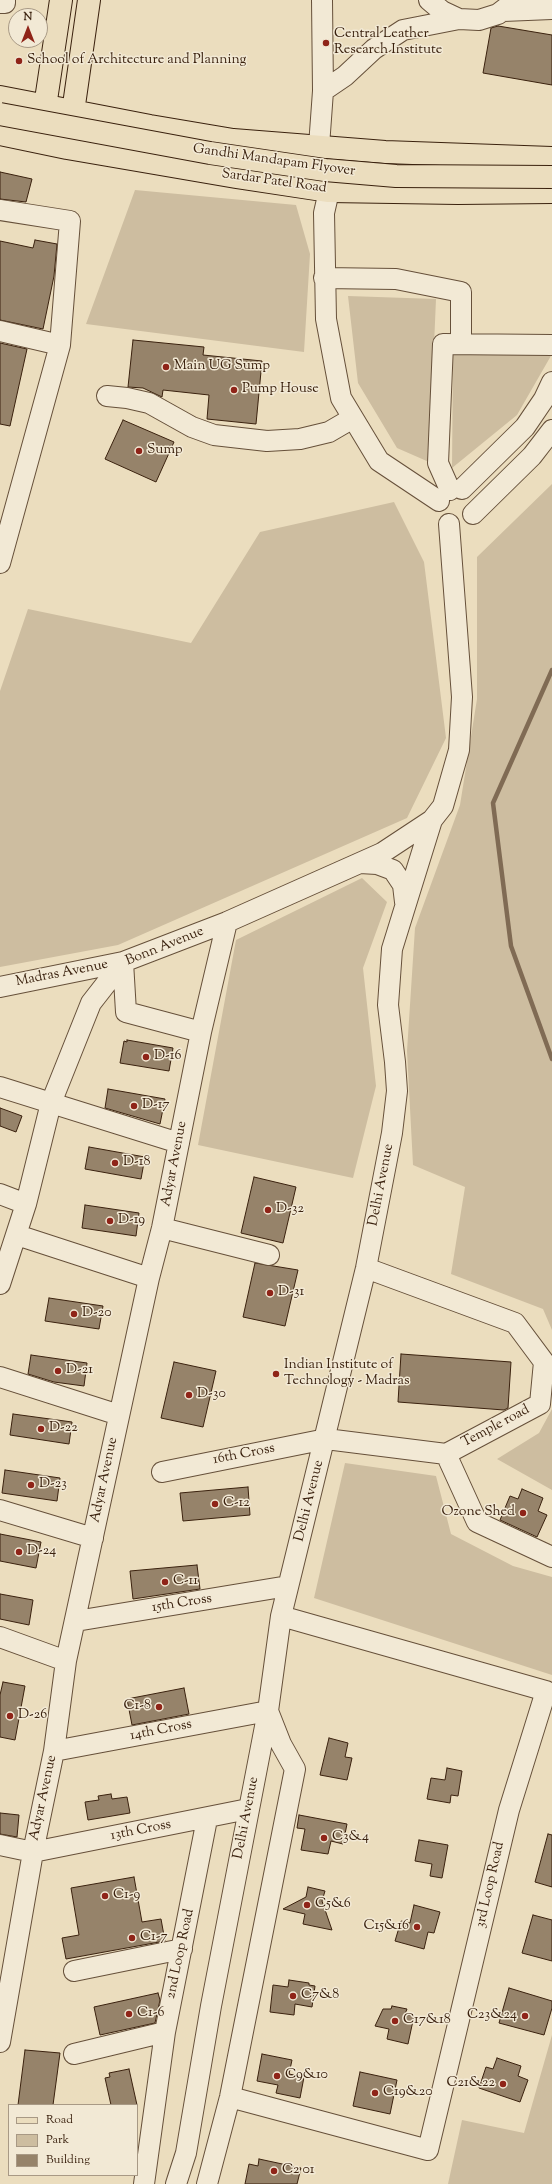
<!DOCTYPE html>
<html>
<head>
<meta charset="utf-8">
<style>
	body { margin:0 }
	#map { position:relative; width:552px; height:2184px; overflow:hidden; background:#ebddbe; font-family:"Sorts Mill Goudy",serif }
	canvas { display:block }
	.legend { position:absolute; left:8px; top:2104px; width:130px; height:72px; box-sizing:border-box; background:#f2e9d5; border:1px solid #a89985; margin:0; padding:5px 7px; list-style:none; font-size:12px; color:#3a210e }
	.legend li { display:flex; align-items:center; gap:8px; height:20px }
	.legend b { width:20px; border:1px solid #a89985 }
	.north { position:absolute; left:8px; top:8px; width:40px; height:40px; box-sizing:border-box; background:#f2e9d5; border:1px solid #a89985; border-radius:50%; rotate:0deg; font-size:11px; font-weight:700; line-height:16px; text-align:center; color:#3a210e }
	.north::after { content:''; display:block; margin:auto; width:14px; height:18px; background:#8f2418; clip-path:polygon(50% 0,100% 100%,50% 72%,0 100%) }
</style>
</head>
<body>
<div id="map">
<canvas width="552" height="2184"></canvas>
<ul class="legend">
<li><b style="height:5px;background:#ebddbe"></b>Road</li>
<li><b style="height:11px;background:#cdbda0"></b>Park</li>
<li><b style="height:11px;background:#96836a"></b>Building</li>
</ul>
<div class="north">N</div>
</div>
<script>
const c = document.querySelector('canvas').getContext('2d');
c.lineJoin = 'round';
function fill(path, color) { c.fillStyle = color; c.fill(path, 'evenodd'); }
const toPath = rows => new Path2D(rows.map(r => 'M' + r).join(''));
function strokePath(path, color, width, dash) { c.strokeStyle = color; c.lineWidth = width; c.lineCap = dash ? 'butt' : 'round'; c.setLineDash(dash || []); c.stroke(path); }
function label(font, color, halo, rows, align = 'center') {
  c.font = font + ' "Sorts Mill Goudy",serif'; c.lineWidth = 3; c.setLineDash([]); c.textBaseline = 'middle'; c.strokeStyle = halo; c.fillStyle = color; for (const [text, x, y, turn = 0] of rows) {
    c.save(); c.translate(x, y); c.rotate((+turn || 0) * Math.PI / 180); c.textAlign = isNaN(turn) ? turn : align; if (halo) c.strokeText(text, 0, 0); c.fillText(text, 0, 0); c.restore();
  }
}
const green = toPath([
	[135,190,296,205,310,254,304,352,86,324],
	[348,296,436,299,429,462,397,448,358,383],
	[453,352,552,354,517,415,452,468],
	[552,484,552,1330,543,1309,451,1274,465,1187,413,1165,407,1051,415,928,460,805,477,699,477,557],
	[394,502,424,562,446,738,407,818,118,945,0,967,0,691,28,609,191,643,260,532],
	[362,878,387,902,363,968,376,1086,353,1178,198,1145,236,940],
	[552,1409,552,1490,497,1459,539,1433],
	[345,1463,436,1476,451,1534,513,1566,552,1577,552,1675,314,1598],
	[552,2035,552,2184,448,2184,462,2120,524,2133]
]);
const stream = toPath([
	[552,670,493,803,511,946,552,1059]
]);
const building = toPath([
	[498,26,552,35,552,85,483,73,491,28,498,26],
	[0,172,32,179,26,202,0,199,0,172],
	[35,240,57,244,54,276,43,329,0,320,0,241,33,248,35,240],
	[133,340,204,347,203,355,262,361,256,424,207,419,209,395,163,390,162,397,143,388,128,387,133,340],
	[0,343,27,349,10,426,0,424,0,343],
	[123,420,174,442,156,482,105,459,123,420],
	[127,1040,173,1048,169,1071,120,1063,124,1041,127,1042,127,1040],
	[108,1089,165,1099,160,1124,105,1108,108,1089],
	[0,1108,22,1116,16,1132,0,1126,0,1108],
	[89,1147,145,1157,141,1179,85,1169,89,1147],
	[254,1177,296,1187,283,1243,241,1233,254,1177],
	[85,1205,139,1213,136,1236,82,1228,85,1205],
	[255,1263,298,1270,285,1326,243,1317,255,1263],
	[49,1298,103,1306,99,1329,45,1321,49,1298],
	[401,1354,511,1362,508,1408,504,1410,398,1402,401,1354],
	[31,1355,87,1363,84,1386,54,1382,28,1374,31,1355],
	[174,1362,216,1371,203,1427,161,1418,174,1362],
	[13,1414,72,1422,69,1444,10,1435,13,1414],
	[5,1470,60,1478,57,1501,2,1493,5,1470],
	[248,1487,250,1515,183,1521,180,1493,248,1487],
	[522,1489,543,1498,538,1511,547,1515,537,1537,500,1520,510,1496,518,1499,522,1489],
	[0,1534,41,1542,36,1568,0,1561,0,1534],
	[197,1565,200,1589,133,1599,130,1571,197,1565],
	[0,1594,33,1600,29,1625,0,1619,0,1594],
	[3,1682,25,1686,15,1740,0,1737,0,1695,3,1682],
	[184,1688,189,1714,132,1725,127,1699,184,1688],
	[329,1738,348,1743,345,1757,352,1758,347,1780,320,1775,329,1738],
	[447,1768,462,1771,458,1796,451,1795,450,1803,427,1799,431,1778,445,1780,447,1768],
	[111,1794,112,1799,127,1797,130,1813,88,1820,85,1802,99,1800,98,1796,111,1794],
	[0,1813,19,1815,17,1837,0,1834,0,1813],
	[299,1815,347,1824,343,1844,331,1841,328,1854,301,1850,305,1829,297,1828,299,1815],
	[548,1834,552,1835,552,1887,535,1882,548,1834],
	[419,1840,448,1845,442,1878,430,1876,432,1864,415,1861,419,1840],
	[134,1877,142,1922,161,1919,165,1941,66,1959,62,1938,79,1935,71,1888,134,1877],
	[308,1887,325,1891,322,1901,332,1930,303,1924,305,1914,283,1909,306,1897,308,1887],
	[414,1905,440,1912,434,1933,428,1932,424,1949,395,1941,401,1921,410,1923,414,1905],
	[533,1915,552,1920,552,1961,522,1953,533,1915],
	[289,1980,309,1983,309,1985,315,1986,312,2007,295,2004,294,2015,270,2012,273,1985,288,1987,289,1980],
	[509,1988,552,2001,552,2008,544,2035,499,2023,509,1988],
	[158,1993,160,2000,155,2023,100,2035,94,2007,158,1993],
	[392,2006,407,2009,405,2014,414,2016,408,2044,387,2039,389,2029,375,2026,383,2009,391,2009,392,2006],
	[25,2050,60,2053,53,2105,18,2105,25,2050],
	[262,2054,292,2060,289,2074,304,2077,300,2098,276,2093,278,2085,257,2081,262,2054],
	[497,2058,521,2066,518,2076,528,2080,520,2102,479,2088,486,2067,493,2069,497,2058],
	[129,2069,137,2105,111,2105,105,2078,110,2077,109,2073,129,2069],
	[360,2072,397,2080,390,2114,353,2106,360,2072],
	[259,2159,301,2168,297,2184,245,2184,249,2164,258,2166,259,2159]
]);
const minor = toPath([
	[429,0,442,11,459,19],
	[0,3,5,3,5,0],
	[503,11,552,9],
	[323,91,345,76,374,49,403,30,459,19,479,20,498,14,516,0],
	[319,146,323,91,322,0],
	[329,191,324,213,326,319,341,398,379,461,439,501],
	[0,210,70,221,60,345,0,331],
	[324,278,396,279,461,292,461,344],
	[107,396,127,398,149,403,192,427,214,435,267,441,300,439,329,432,353,418],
	[462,489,525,427,544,399,552,382],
	[450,490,438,463,443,344,552,345],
	[473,514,532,456,552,430],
	[0,563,60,345],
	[360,863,377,864,393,870,403,885,405,902],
	[0,987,123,962,126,1012,201,1032],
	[0,1087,179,1143],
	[0,1194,26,1204],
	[162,1228,269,1255],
	[17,1235,149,1278],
	[0,1284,26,1204,51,1103,91,1003,123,962,227,922,382,853,432,820],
	[0,1377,119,1415],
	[446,1454,477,1522,552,1557],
	[162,1472,326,1439,446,1454,540,1404,544,1362,515,1323,366,1268],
	[0,1510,93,1538],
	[76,1621,288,1586],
	[0,1637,66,1661],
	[54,1751,268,1711,281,1744,295,1769,230,2097,207,2184],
	[0,1845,33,1852,248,1809],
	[74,1971,182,1949],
	[0,2042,33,1852,54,1751,66,1661,149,1278,162,1228,201,1032,227,922],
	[74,2054,165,2032],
	[230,2097,428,2150,509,1810,546,1691,281,1616],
	[144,2184,165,2032,207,1819],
	[176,2184,186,2153,211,2006,268,1711,281,1616,366,1268,392,1133,397,1091,395,1062,388,1005,392,949,432,820,443,806,459,750,462,697,449,524]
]);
const major = toPath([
	[0,97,150,126,233,140,385,152,552,158],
	[43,120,61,0],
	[71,126,89,0],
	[0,134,67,148,236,177,329,191,458,193,552,192]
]);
const majorBridge = toPath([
	[0,114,210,153,325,170,396,176,552,177]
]);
const markers = [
	[326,43,4,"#8f2418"],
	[19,61,4,"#8f2418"],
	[166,367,4,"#8f2418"],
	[234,390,4,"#8f2418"],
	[139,451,4,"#8f2418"],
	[146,1057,4,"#8f2418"],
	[134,1106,4,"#8f2418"],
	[115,1163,4,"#8f2418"],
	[268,1210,4,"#8f2418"],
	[110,1221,4,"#8f2418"],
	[270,1293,4,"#8f2418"],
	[74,1314,4,"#8f2418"],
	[58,1371,4,"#8f2418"],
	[276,1374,4,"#8f2418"],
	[189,1395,4,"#8f2418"],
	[41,1429,4,"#8f2418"],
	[31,1485,4,"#8f2418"],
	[215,1504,4,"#8f2418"],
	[523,1513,4,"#8f2418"],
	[19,1552,4,"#8f2418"],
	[165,1582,4,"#8f2418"],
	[159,1707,4,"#8f2418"],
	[10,1716,4,"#8f2418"],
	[324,1838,4,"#8f2418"],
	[105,1896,4,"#8f2418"],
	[307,1905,4,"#8f2418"],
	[417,1927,4,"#8f2418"],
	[132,1938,4,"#8f2418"],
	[293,1996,4,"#8f2418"],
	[129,2014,4,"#8f2418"],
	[525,2016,4,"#8f2418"],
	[395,2021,4,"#8f2418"],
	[277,2076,4,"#8f2418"],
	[503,2084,4,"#8f2418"],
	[375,2093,4,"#8f2418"],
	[274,2171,4,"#8f2418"]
];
const poiNames = [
	["Central Leather",334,35],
	["Research Institute",334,51],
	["School of Architecture and Planning",27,61],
	["Main UG Sump",174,367],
	["Pump House",242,390],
	["Sump",147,451],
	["D-16",154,1057],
	["D-17",142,1106],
	["D-18",123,1163],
	["D-32",276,1210],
	["D-19",118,1221],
	["D-31",278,1293],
	["D-20",82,1314],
	["Indian Institute of",284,1366],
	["Technology - Madras",284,1382],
	["D-21",66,1371],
	["D-30",197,1395],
	["D-22",49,1429],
	["D-23",39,1485],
	["C-12",223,1504],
	["Ozone Shed",515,1513,"right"],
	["D-24",27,1552],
	["C-11",173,1582],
	["C1-8",151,1707,"right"],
	["D-26",18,1716],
	["C3&4",332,1838],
	["C1-9",113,1896],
	["C5&6",315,1905],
	["C15&16",409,1927,"right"],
	["C1-7",140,1938],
	["C7&8",301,1996],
	["C1-6",137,2014],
	["C23&24",517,2016,"right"],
	["C17&18",403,2021],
	["C9&10",285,2076],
	["C21&22",495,2084,"right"],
	["C19&20",383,2093],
	["C2 01",282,2171]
];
const streetNames = [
	["Gandhi Mandapam Flyover",274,161,8],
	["Sardar Patel Road",274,182,8],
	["Bonn Avenue",165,947,-22],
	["Madras Avenue",62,974,-11],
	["Adyar Avenue",175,1164,-79],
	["Delhi Avenue",382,1185,-79],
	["Temple road",496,1427,-28],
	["16th Cross",244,1455,-11],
	["Adyar Avenue",105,1480,-78],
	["Delhi Avenue",310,1501,-76],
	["15th Cross",182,1604,-9],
	["14th Cross",161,1731,-11],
	["Adyar Avenue",44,1798,-78],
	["Delhi Avenue",247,1818,-79],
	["13th Cross",141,1831,-11],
	["3rd Loop Road",491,1885,-77],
	["2nd Loop Road",181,1954,-78]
];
fill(green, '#cdbda0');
strokePath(stream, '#806b54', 4.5);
fill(building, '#96836a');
strokePath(building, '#3a210e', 1);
strokePath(minor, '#66503a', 22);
strokePath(major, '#3a210e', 24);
strokePath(minor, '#f2e9d5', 20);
strokePath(major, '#ebddbe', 22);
strokePath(majorBridge, '#3a210e', 24, []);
strokePath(majorBridge, '#ebddbe', 22);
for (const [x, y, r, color] of markers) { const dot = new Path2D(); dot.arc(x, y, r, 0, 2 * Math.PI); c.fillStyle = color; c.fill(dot); strokePath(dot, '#f2e9d5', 1.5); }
label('14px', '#3a210e', '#f2e9d5', poiNames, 'left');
label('14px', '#3a210e', '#f2e9d5', streetNames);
</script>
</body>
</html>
